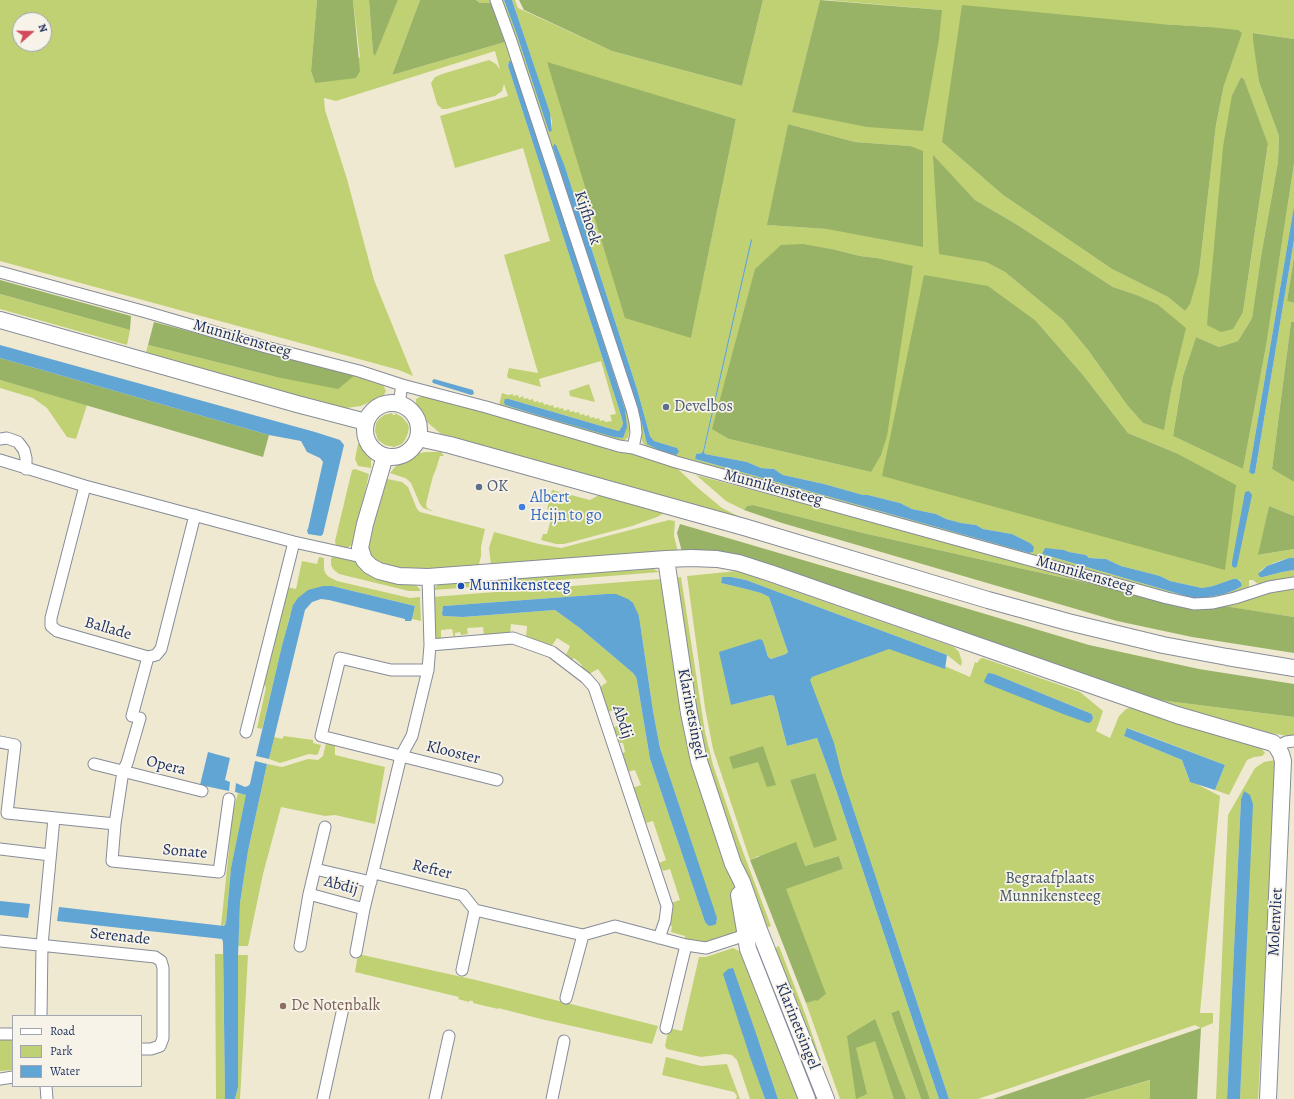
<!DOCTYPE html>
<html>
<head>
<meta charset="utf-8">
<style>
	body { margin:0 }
	#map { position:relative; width:1294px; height:1099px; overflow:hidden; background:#f0e9d2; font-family:Alegreya,serif }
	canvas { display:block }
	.legend { position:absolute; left:12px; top:1015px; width:130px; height:72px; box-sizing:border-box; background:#f7f3e8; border:1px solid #9fa5b1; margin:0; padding:5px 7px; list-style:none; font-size:12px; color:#1b2f5e }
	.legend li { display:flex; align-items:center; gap:8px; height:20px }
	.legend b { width:20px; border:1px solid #9fa5b1 }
	.north { position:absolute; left:12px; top:12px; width:40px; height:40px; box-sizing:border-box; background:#f7f3e8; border:1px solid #9fa5b1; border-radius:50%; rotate:70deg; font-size:11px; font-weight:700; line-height:16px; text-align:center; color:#1b2f5e }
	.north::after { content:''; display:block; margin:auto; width:14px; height:18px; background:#d1495b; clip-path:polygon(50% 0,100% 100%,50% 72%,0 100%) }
</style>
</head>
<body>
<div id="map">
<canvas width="1294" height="1099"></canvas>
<ul class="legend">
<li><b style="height:5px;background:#fff"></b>Road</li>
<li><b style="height:11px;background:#c0d174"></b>Park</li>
<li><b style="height:11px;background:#61a5d5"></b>Water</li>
</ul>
<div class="north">N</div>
</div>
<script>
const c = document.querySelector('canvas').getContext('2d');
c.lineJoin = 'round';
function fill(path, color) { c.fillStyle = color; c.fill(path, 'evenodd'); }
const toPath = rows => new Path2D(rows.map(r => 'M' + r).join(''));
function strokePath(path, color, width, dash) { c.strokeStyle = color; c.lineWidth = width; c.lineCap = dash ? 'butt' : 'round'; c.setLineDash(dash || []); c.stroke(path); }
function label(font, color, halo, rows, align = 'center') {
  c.font = font + ' Alegreya,serif'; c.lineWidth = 3.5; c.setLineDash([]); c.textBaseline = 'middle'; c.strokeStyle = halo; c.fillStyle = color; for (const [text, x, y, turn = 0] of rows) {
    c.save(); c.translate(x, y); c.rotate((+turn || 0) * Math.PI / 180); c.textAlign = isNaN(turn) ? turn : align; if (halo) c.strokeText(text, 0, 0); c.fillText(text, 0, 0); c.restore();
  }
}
const green = toPath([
	[0,0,317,0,311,71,315,83,360,57,353,0,369,0,373,53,375,55,398,0,420,0,392,75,505,42,491,3,480,3,476,0,493,0,628,406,630,427,628,437,625,440,618,441,499,405,502,393,508,395,513,394,513,396,518,395,519,398,523,396,524,399,528,398,529,400,533,399,534,402,538,401,539,403,543,402,544,405,548,404,549,406,553,405,554,408,559,407,559,409,563,408,564,411,569,409,570,412,574,411,575,413,579,412,580,415,584,414,585,416,589,415,590,418,594,417,595,419,599,418,600,421,604,420,605,422,612,421,610,415,616,414,601,361,539,379,541,387,508,378,507,376,509,368,538,373,504,255,550,241,523,148,455,168,440,116,508,96,504,84,502,91,495,96,447,109,442,109,437,104,431,83,435,77,442,74,489,60,496,64,500,70,495,51,336,101,324,98,325,110,347,179,374,280,413,376,399,370,0,261],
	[20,20,44,20,44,44,20,44],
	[512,62,532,120,544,162,551,180,625,409,623,438,544,417,505,405,505,399,509,399,615,430,619,431,622,428,623,423,620,412,508,66,508,63],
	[500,0,504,0,517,35,549,132,552,131,552,121,512,0,515,0,518,8,612,51,742,86,763,0,820,0,792,112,942,10,827,0,1294,0,1294,39,1254,33,1259,82,1279,136,1278,162,1261,256,1252,318,1238,341,1219,347,1196,337,1183,376,1173,436,1243,469,1266,345,1294,164,1294,206,1249,472,1255,473,1294,240,1294,257,1287,301,1294,303,1294,322,1291,322,1272,469,1294,482,1294,516,1269,506,1259,555,1294,549,1294,558,1289,558,1276,562,1267,566,1260,571,1263,577,1282,572,1294,570,1294,579,1260,586,1253,580,1249,580,1249,586,1247,591,1238,594,1194,601,651,451,643,443,641,438,637,414],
	[1161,24,1209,27,1224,85,1216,125,1199,273,1185,311,1168,297,1112,269,1003,195,942,142],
	[547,63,736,119,691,337],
	[1241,77,1244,79,1268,145,1243,312,1232,95],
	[788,124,855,142,910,146,827,229,768,225],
	[553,147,565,167,637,389,650,436,654,441,677,448,647,444,640,416,576,222],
	[933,156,975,200,1016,224,1113,287,1137,295,1157,304,1172,386,1164,429,1143,423,1127,405,1088,350,1063,320,1005,272,986,262],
	[752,240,704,452,705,454,747,462,761,468,774,469,783,475,824,484,863,495,868,495,900,503,912,509,936,514,946,519,961,523,976,525,983,529,1012,534,1030,543,1033,552,1029,553,965,535,695,459,696,454,702,453,703,451],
	[836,250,860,256,877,258,913,267,871,472,729,439,713,429],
	[1036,321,1083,375,1128,433,1176,453,882,476],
	[1047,549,1064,550,1069,552,1086,555,1089,558,1106,559,1121,566,1160,576,1170,581,1202,588,1213,586,1233,579,1237,579,1241,581,1242,586,1235,590,1224,594,1204,598,1193,598,1042,554],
	[0,294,130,330,127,345,0,309],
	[148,345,276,377,355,375,382,383,386,391,383,396,361,406,346,408,280,391,146,352],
	[0,380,87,405,76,439,67,437,47,408,33,398,0,388],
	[589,384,595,402,570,396,569,391],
	[423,395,590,439,594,444,610,450,630,451,665,461,678,469,698,488,722,508,744,519,441,434,427,422,416,406,416,399],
	[392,413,393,415,395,415,395,413,402,417,408,424,409,428,408,433,405,440,402,444,394,447,385,445,382,443,378,440,375,431,376,423,379,419,384,415],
	[358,444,364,446,368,453,371,458,371,468,358,466,355,459],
	[426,452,441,452,444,456,440,456,436,469,433,476,426,504,427,508,434,512,423,508,420,504,411,483,408,480,405,478,390,473,395,467,414,454],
	[355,469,369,474,359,520,353,542,352,545,346,548,336,546,335,541,352,470],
	[696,475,902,530,1116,589,1019,568,863,533,753,505,747,506,744,510,726,501],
	[387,479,402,482,408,487,417,509,420,512,485,529,481,547,481,556,479,564,474,568,424,571,394,568,374,561,368,550,368,541,378,504],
	[552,490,590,500,599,495,666,512,657,517,632,526,564,544,556,544,541,540,543,534,547,534,553,511,547,509],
	[669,520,675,521,674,536,678,552,491,566,489,548,494,532,539,544,561,548],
	[333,556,351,560,355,561,363,570,413,584,418,587,421,591,409,591,339,574,333,569,331,565,331,559],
	[319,557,324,558,324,570,326,574,329,577,337,581,410,598,420,597,421,621,412,619,415,606,332,586,290,615,262,729,257,728,266,688,261,678,287,587,296,589,302,561,317,564],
	[651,568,660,572,434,590,436,586,440,584],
	[737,571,954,647,959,652,962,662,961,666,947,655,746,580,731,577,722,577,721,583,746,589,761,593,769,597,788,652,786,654,771,659,768,657,763,641,731,705,771,695,774,696,787,746,817,738,836,790,939,1099,930,1099,899,1010,891,1013,921,1099,840,1099,806,1003,825,995,784,889,843,869,839,856,805,866,758,856,750,860,713,749,705,708,687,576],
	[815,773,815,848,790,780],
	[681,577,705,732,713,765,739,841,771,926,764,929,749,890,702,746,675,578],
	[661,579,695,763,735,888,737,900,737,931,734,934,703,943,685,939,685,936,671,932,672,926,669,925,672,910,671,903,680,900,670,869,663,871,659,863,666,860,653,821,646,823,640,805,638,805,632,788,641,785,635,770,627,772,621,754,625,752,623,743,620,743,616,734,614,734,612,728,620,725,616,710,607,712,599,688,607,682,598,669,589,674,581,667,582,665,574,658,572,660,566,655,570,646,557,638,551,647,526,637,527,626,511,624,510,634,484,636,483,627,467,628,468,634,461,635,460,632,455,633,455,637,454,638,452,629,441,630,441,639,436,639,435,636,432,597],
	[606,594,639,616,653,711,660,748,717,921,705,922,650,759,637,681,636,677,633,673,581,629,555,610,463,617,443,616,442,614,443,606],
	[1294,587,1294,617,1222,606,1243,602,1269,592],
	[887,641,970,677,975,662,977,663,980,659,983,658,1080,692,1103,711,1096,731,1110,738,1119,716,1126,709,1133,707,1262,749,1265,753,1262,756,1254,757,1247,760,1229,795,1215,790,1225,765,1128,728,1124,736,1182,760,1189,780,1220,796,1200,1013,1213,1013,1213,1023,1201,1028,1195,1025,978,1099,949,1099,884,902,804,675],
	[994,674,1092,714,1093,718],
	[1151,699,1294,717,1294,737,1242,728],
	[284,736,313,740,313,743,321,745,318,754,316,755,309,754,280,763,269,759,274,737,282,739],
	[326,743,335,744,335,755,385,767,375,824,335,815,325,816,281,807,263,874,248,946,238,946,240,903,248,851,267,764,282,767,308,759,318,760,323,756],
	[1275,760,1277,763,1258,1099,1240,1099,1242,1036,1244,791,1241,799,1227,1099,1216,1099,1228,815,1255,768,1264,762],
	[238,793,247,795,231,868,226,923,223,926,221,926,233,811],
	[779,946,806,1016,834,1099,829,1099,771,950],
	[733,948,741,952,803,1099,778,1099,758,1039,743,1035,765,1099,750,1099,737,1060,732,1055,725,1054,701,1057,667,1049,665,1046,669,1028,682,1031,699,957,706,957],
	[215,954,223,954,225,1099,216,1099],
	[358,954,476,980,658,1026,652,1044,541,1019,498,1008,498,1009,473,1003,473,1001,471,1001,470,1000,469,1002,458,999,459,997,355,972],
	[238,955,248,955,240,1099,235,1099,238,1087],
	[0,1040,13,1040,13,1070,0,1071],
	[666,1057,701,1066,727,1064,740,1099,736,1099,737,1096,734,1092,662,1075],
	[1151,1080,1150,1099,1084,1099]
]);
const forest = toPath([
	[317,0,353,0,360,71,356,78,315,83,311,71],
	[369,0,398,0,375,56,373,53],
	[420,0,476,0,480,3,491,3,505,42,392,75],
	[519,0,763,0,742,86,612,51,524,10],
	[820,0,942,10,939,39,923,131,867,127,792,112],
	[962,5,1161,24,1209,27,1238,30,1242,33,1224,85,1216,125,1199,273,1190,304,1185,311,1168,297,1112,269,1003,195,942,142],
	[1253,33,1294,39,1294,164,1266,346,1243,469,1173,436,1183,376,1196,337,1219,347,1238,341,1252,318,1261,256,1278,162,1279,136,1259,82,1253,40],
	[547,62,736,119,691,338,625,318],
	[1241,77,1244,79,1268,144,1243,312,1233,329,1221,332,1207,325,1208,312,1223,147,1232,95],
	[788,124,855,142,910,146,923,151,923,247,827,229,767,225],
	[933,155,975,200,1016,224,1113,287,1137,295,1157,304,1186,328,1172,386,1164,430,1143,423,1127,405,1088,350,1063,320,1005,272,986,262,939,254],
	[803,244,836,250,860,256,877,258,913,266,887,436,881,455,871,472,729,439,712,429,755,269,781,245],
	[1294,257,1294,303,1287,301],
	[924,275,988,286,1036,321,1083,375,1128,433,1176,453,1236,485,1225,570,882,476],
	[0,280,131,316,130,330,0,294],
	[154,322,355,375,338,389,276,377,148,345],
	[1291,322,1294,322,1294,482,1272,469],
	[0,358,269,435,263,457,0,380],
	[753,505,863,533,1019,568,1116,589,1294,617,1294,653,1192,637,1117,621,782,523,744,510,747,506],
	[1269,506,1294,516,1294,549,1258,555],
	[680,524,888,585,1089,645,1199,669,1294,684,1294,717,1151,699,682,552,677,533],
	[763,746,776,785,767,787,758,762,733,769,729,757],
	[815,773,837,840,814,848,790,780],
	[796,842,805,866,839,856,843,869,786,889,826,994,817,1001,816,1000,806,1003,750,860],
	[899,1010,930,1099,921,1099,891,1013],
	[875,1019,906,1099,894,1099,875,1041,856,1048,867,1094,856,1099,847,1036],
	[1201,1028,1197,1099,1150,1099,1150,1080,1084,1099,993,1099]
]);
const water = toPath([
	[504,0,512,0,516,12,550,113,552,131,549,132,517,35],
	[509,61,512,62,532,120,544,162,551,180,625,409,627,427,623,438,614,437,544,417,505,405,504,402,505,399,509,399,615,430,619,431,622,427,623,423,620,412,508,66],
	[554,144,556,145,565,167,637,389,650,436,654,441,677,448,679,452,676,455,659,450,647,444,640,416,576,222,553,147],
	[1294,206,1294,240,1255,473,1252,474,1249,472],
	[751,239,752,240,704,452,705,454,747,462,761,468,774,469,783,475,824,484,863,495,868,495,900,503,912,509,936,514,946,519,961,523,976,525,983,529,1012,534,1030,543,1034,547,1033,552,1029,553,965,535,695,459,696,454,702,453,703,451],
	[0,345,315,432,340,440,344,445,323,534,321,536,308,534,307,530,308,529,323,462,320,458,307,452,301,441,269,435,0,358],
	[434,379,473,390,474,394,471,395,439,385,433,383,432,381],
	[1249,491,1252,495,1237,566,1235,568,1232,566,1232,562,1245,492],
	[1045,548,1064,550,1069,552,1086,555,1089,558,1106,559,1121,566,1160,576,1170,581,1202,588,1213,586,1233,579,1237,579,1241,582,1242,586,1235,590,1224,594,1204,598,1193,598,1042,554],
	[1289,558,1294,558,1294,570,1282,572,1263,577,1260,577,1258,574,1267,566],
	[722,577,731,577,746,580,947,655,945,669,889,649,812,677,810,680,834,743,842,775,949,1099,939,1099,836,790,817,738,787,746,774,696,771,695,731,705,719,652,760,639,763,641,768,657,771,659,786,654,788,652,769,597,761,593,746,589,721,583],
	[323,586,332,586,415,606,412,619,411,621,405,621,405,619,329,600,321,599,312,602,305,610,269,759,256,756,282,646,293,605,298,598,308,590],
	[606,594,616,594,628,599,633,603,639,616,653,711,660,748,717,918,716,924,714,925,709,926,705,922,650,759,637,681,636,677,633,673,581,629,555,610,463,617,443,616,442,614,443,606],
	[988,673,994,674,1092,714,1093,718,1091,722,1088,723,1063,714,985,683,984,681],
	[1127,728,1225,765,1215,790,1190,782,1182,760,1124,736],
	[208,752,230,758,225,780,230,782,229,791,200,785],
	[255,761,267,764,248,851,240,903,238,956,238,1087,235,1099,225,1099,223,942,222,939,57,921,59,907,224,926,226,923,231,868,246,795,235,792,236,783,245,787,248,786,250,784],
	[1244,791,1250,795,1253,804,1240,1099,1227,1099,1241,799],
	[0,901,30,904,28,918,0,915],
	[733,968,758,1039,778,1099,765,1099,750,1057,723,974,728,969]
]);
const street = toPath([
	[496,0,511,41,632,409,635,422,636,433,633,448],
	[0,272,146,312,266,347,359,371,402,385,486,407,619,446,633,448,676,462,1167,598,1194,604,1213,603,1235,598,1269,587,1294,583],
	[399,403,402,385],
	[0,439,7,438,18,442,24,450,26,458,26,469],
	[0,460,85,486,294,542,362,557],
	[85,486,51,618,51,626,57,631,148,657,156,655,161,649,195,515],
	[430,645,513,638,552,652,586,678,594,687,667,906,665,921,659,938],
	[428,670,391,670,340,658,321,736,497,780],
	[132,716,148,657],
	[140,718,127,763,123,771,115,824,112,861,219,872,229,799],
	[246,732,294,542],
	[0,742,15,745,7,813,115,824],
	[1277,747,1286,742,1294,741],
	[94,764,202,791],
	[0,849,50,855],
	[315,869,371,882],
	[374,873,463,895,475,910,583,935,615,926,686,945,706,948,752,933],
	[309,894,364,909],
	[0,941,155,957,161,961,163,968,163,1038,160,1046,151,1049,141,1049],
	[300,946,309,894,325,827],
	[356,952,364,909,401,756,412,736,428,670,430,645,428,577],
	[462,970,475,910],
	[566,998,583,935],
	[41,1016,42,945,54,818],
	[666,1028,686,945],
	[0,1034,13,1034],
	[0,1079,13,1077],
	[46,1086,47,1099],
	[323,1099,343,1008],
	[435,1099,449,1036],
	[552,1099,564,1041]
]);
const secondary = toPath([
	[0,320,297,404,366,422],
	'365 430a27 27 0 1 1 54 0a27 27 0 1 1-54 0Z',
	[418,438,450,445,744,527,988,600,1068,622,1163,645,1227,657,1294,668],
	[385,456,365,524,360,548,364,560,370,566,379,571,399,576,428,577,666,559,691,558,717,559,739,563,770,573,1177,715,1273,743,1277,747,1281,754,1283,761,1268,1099],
	[666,559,689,713,699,761,733,864,742,882,759,930,826,1099],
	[739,895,748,949,807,1099]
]);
const markers = [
	[666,407,4,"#5c6f8a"],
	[479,487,4,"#5c6f8a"],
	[522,507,4,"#3f7fe0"],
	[461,586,4,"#1a4fb4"],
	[283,1006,4,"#8d6e63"]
];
const streetNames = [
	["Kijfhoek",587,218,72],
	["Munnikensteeg",242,339,16],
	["Munnikensteeg",773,488,15],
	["Munnikensteeg",1085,575,16],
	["Ballade",108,629,16],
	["Klarinetsingel",691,714,79],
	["Abdij",622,722,72],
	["Klooster",453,753,14],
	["Opera",166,766,14],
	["Sonate",185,852,5],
	["Refter",432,870,14],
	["Abdij",341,886,15],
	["Molenvliet",1276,922,-87],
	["Serenade",120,937,6],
	["Klarinetsingel",797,1026,68]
];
const serviceNames = [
	["Develbos",674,407],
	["OK",487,487]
];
const shopNames = [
	["Albert",530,498],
	["Heijn to go",530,516]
];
const transitNames = [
	["Munnikensteeg",469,586]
];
const parkNames = [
	["Begraafplaats",1050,879],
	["Munnikensteeg",1050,897]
];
const educationNames = [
	["De Notenbalk",291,1006]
];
fill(green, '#c0d174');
fill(forest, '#98b366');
fill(water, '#61a5d5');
strokePath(street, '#868c98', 13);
strokePath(secondary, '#868c98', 18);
strokePath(street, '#fff', 11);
strokePath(secondary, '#fff', 16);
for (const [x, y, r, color] of markers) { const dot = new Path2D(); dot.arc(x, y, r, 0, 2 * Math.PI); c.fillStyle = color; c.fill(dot); strokePath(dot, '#f7f3e8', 1.5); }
label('16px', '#1b2f5e', '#f7f3e8', streetNames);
label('16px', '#4e5e75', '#f7f3e8', serviceNames, 'left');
label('16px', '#366cbe', '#f7f3e8', shopNames, 'left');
label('16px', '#164399', '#f7f3e8', transitNames, 'left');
label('16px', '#445864', '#f7f3e8', parkNames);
label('16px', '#785e54', '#f7f3e8', educationNames, 'left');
</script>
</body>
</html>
